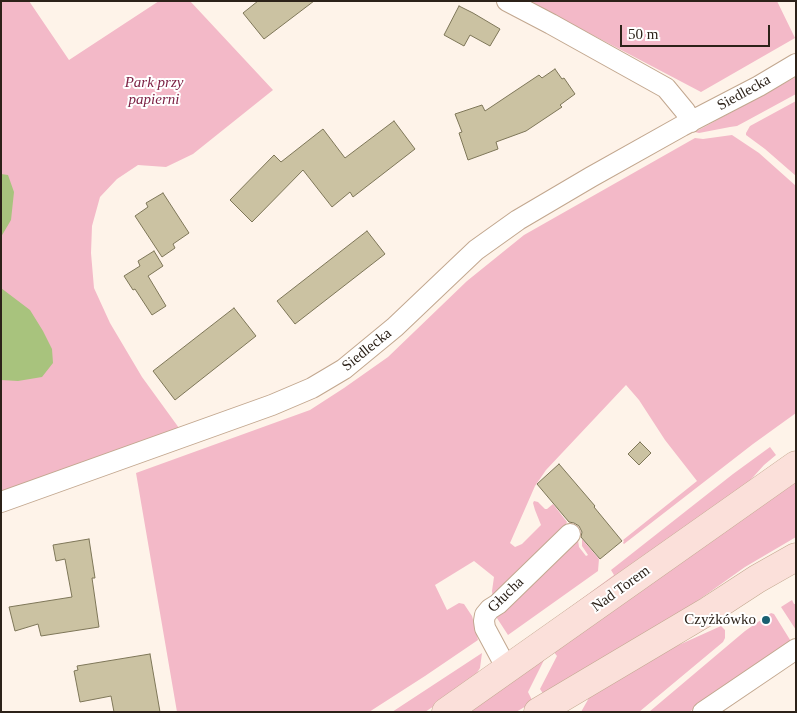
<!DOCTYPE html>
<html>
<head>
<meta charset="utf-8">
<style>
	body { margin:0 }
	#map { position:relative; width:797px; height:713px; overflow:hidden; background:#fef3e9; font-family:"Times New Roman",serif }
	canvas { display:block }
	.frame { position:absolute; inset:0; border:2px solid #2c2219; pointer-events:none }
	.scale { position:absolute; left:620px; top:25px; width:150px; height:22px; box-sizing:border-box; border:2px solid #2c2219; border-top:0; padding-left:6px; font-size:15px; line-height:18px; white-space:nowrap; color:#2c2219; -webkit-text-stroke:4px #fff; paint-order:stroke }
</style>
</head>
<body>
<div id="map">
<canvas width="797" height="713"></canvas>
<div class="frame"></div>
<div class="scale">50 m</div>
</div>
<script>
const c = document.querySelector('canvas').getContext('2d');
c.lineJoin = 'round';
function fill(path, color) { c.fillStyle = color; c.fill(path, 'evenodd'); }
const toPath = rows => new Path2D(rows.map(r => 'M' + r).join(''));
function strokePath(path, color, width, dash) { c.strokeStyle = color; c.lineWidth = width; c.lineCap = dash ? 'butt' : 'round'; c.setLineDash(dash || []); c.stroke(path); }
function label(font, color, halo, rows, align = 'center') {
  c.font = font + ' "Times New Roman",serif'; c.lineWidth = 4; c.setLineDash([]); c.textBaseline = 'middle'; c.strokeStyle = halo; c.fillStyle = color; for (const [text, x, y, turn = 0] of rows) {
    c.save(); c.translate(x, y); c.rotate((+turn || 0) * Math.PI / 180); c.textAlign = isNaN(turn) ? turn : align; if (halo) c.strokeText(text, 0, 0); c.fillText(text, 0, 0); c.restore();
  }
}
const green = toPath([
	[1,1,29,1,69,60,159,1,190,1,273,90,193,154,166,167,138,165,117,179,100,197,92,226,91,253,94,288,110,323,142,377,179,428,1,492],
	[528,1,777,1,795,38,701,92],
	[796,77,796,94,750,119,737,126,730,127,699,133,695,132],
	[796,101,796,176,765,149,746,135,746,133,750,126],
	[732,135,759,153,796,186,796,413,753,444,624,544,623,543,624,541,623,540,697,481,665,440,639,400,626,385,546,470,535,486,510,543,515,547,522,544,541,525,535,510,533,503,534,501,538,502,545,509,547,509,553,504,567,522,566,524,568,527,493,601,492,591,494,577,474,561,435,585,447,610,459,603,464,604,472,616,475,626,478,640,425,676,369,712,177,712,136,473,310,410,344,388,388,357,467,281,524,235,695,138,703,139],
	[770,447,776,455,764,465,745,486,539,630,614,575,611,570,733,474],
	[796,478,796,537,745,567,669,621,544,695,540,689,557,656,553,651],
	[582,539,599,559,598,571,508,635,493,612,578,540,579,547,586,556,588,555,582,546],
	[792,600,794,604,796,604,796,630,781,607],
	[771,613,774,614,792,643,790,645,689,712,649,712,745,631],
	[721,626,725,630,725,638,723,642,639,712,581,712,590,696,661,653],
	[482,653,480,668,473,679,469,683,425,712,392,712],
	[543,658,544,660,528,692,533,702,516,712,467,712]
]);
const water = toPath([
	[1,174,8,175,14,192,11,220,1,237],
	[1,288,30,310,43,331,52,349,53,363,42,377,18,381,1,380]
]);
const building = toPath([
	[258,1,314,1,264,39,243,13,258,1],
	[459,6,473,13,500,29,490,46,470,35,464,46,444,35,459,6],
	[555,69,562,79,564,78,575,94,560,105,562,107,526,131,496,142,498,149,468,160,459,133,462,132,455,114,482,105,485,111,539,75,542,78,555,69],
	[394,121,415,149,353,197,350,192,332,207,303,170,252,222,230,200,274,155,281,162,323,129,345,158,394,121],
	[163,193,189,233,173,244,175,248,162,257,135,216,148,207,146,203,163,193],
	[367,231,385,254,295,324,277,301,367,231],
	[154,251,163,266,148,276,166,306,152,315,135,289,133,290,124,276,140,266,138,261,154,251],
	[234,308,256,336,175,400,153,371,234,308],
	[640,442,651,453,639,465,628,454,640,442],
	[559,464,595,506,594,507,622,541,600,559,581,537,582,532,579,526,574,523,569,522,537,484,559,464],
	[89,539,95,578,92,578,99,627,41,636,38,624,15,631,9,607,72,597,65,559,56,561,53,545,89,539],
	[150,654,160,712,114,712,111,696,80,702,74,671,78,670,77,666,150,654]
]);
const street = toPath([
	[507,1,551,24,666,88,685,111,691,122],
	[1,502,272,405,312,388,344,369,395,327,476,250,518,220,591,177,682,126,759,86,796,64],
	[507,669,485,628,484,621,485,615,490,609,498,604,570,534],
	[703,712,796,649]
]);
const secondary = toPath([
	[446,712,796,465],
	[538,712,708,611,757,579,796,557]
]);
const markers = [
	[766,620,5,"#195f71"]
];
const parkNames = [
	["Park przy",154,83],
	["papierni",154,100]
];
const streetNames = [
	["Siedlecka",744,93,-29],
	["Siedlecka",367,350,-39],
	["Nad Torem",621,589,-36],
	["Głucha",506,595,-44]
];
const poiNames = [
	["Czyżkówko",756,620]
];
fill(green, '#f3b9c8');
fill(water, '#a8c37d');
fill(building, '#cbc2a2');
strokePath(building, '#7e7658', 1);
strokePath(street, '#c2a78f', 22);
strokePath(secondary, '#c2a78f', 29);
strokePath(street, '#fff', 20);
strokePath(secondary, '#fbe0da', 28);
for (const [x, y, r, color] of markers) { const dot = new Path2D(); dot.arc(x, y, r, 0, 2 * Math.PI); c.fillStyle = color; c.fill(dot); strokePath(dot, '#fff', 2); }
label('italic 15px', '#7d2245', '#fff', parkNames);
label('15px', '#2c2219', '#fff', streetNames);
label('15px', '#2c2219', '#fff', poiNames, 'right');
</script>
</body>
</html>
